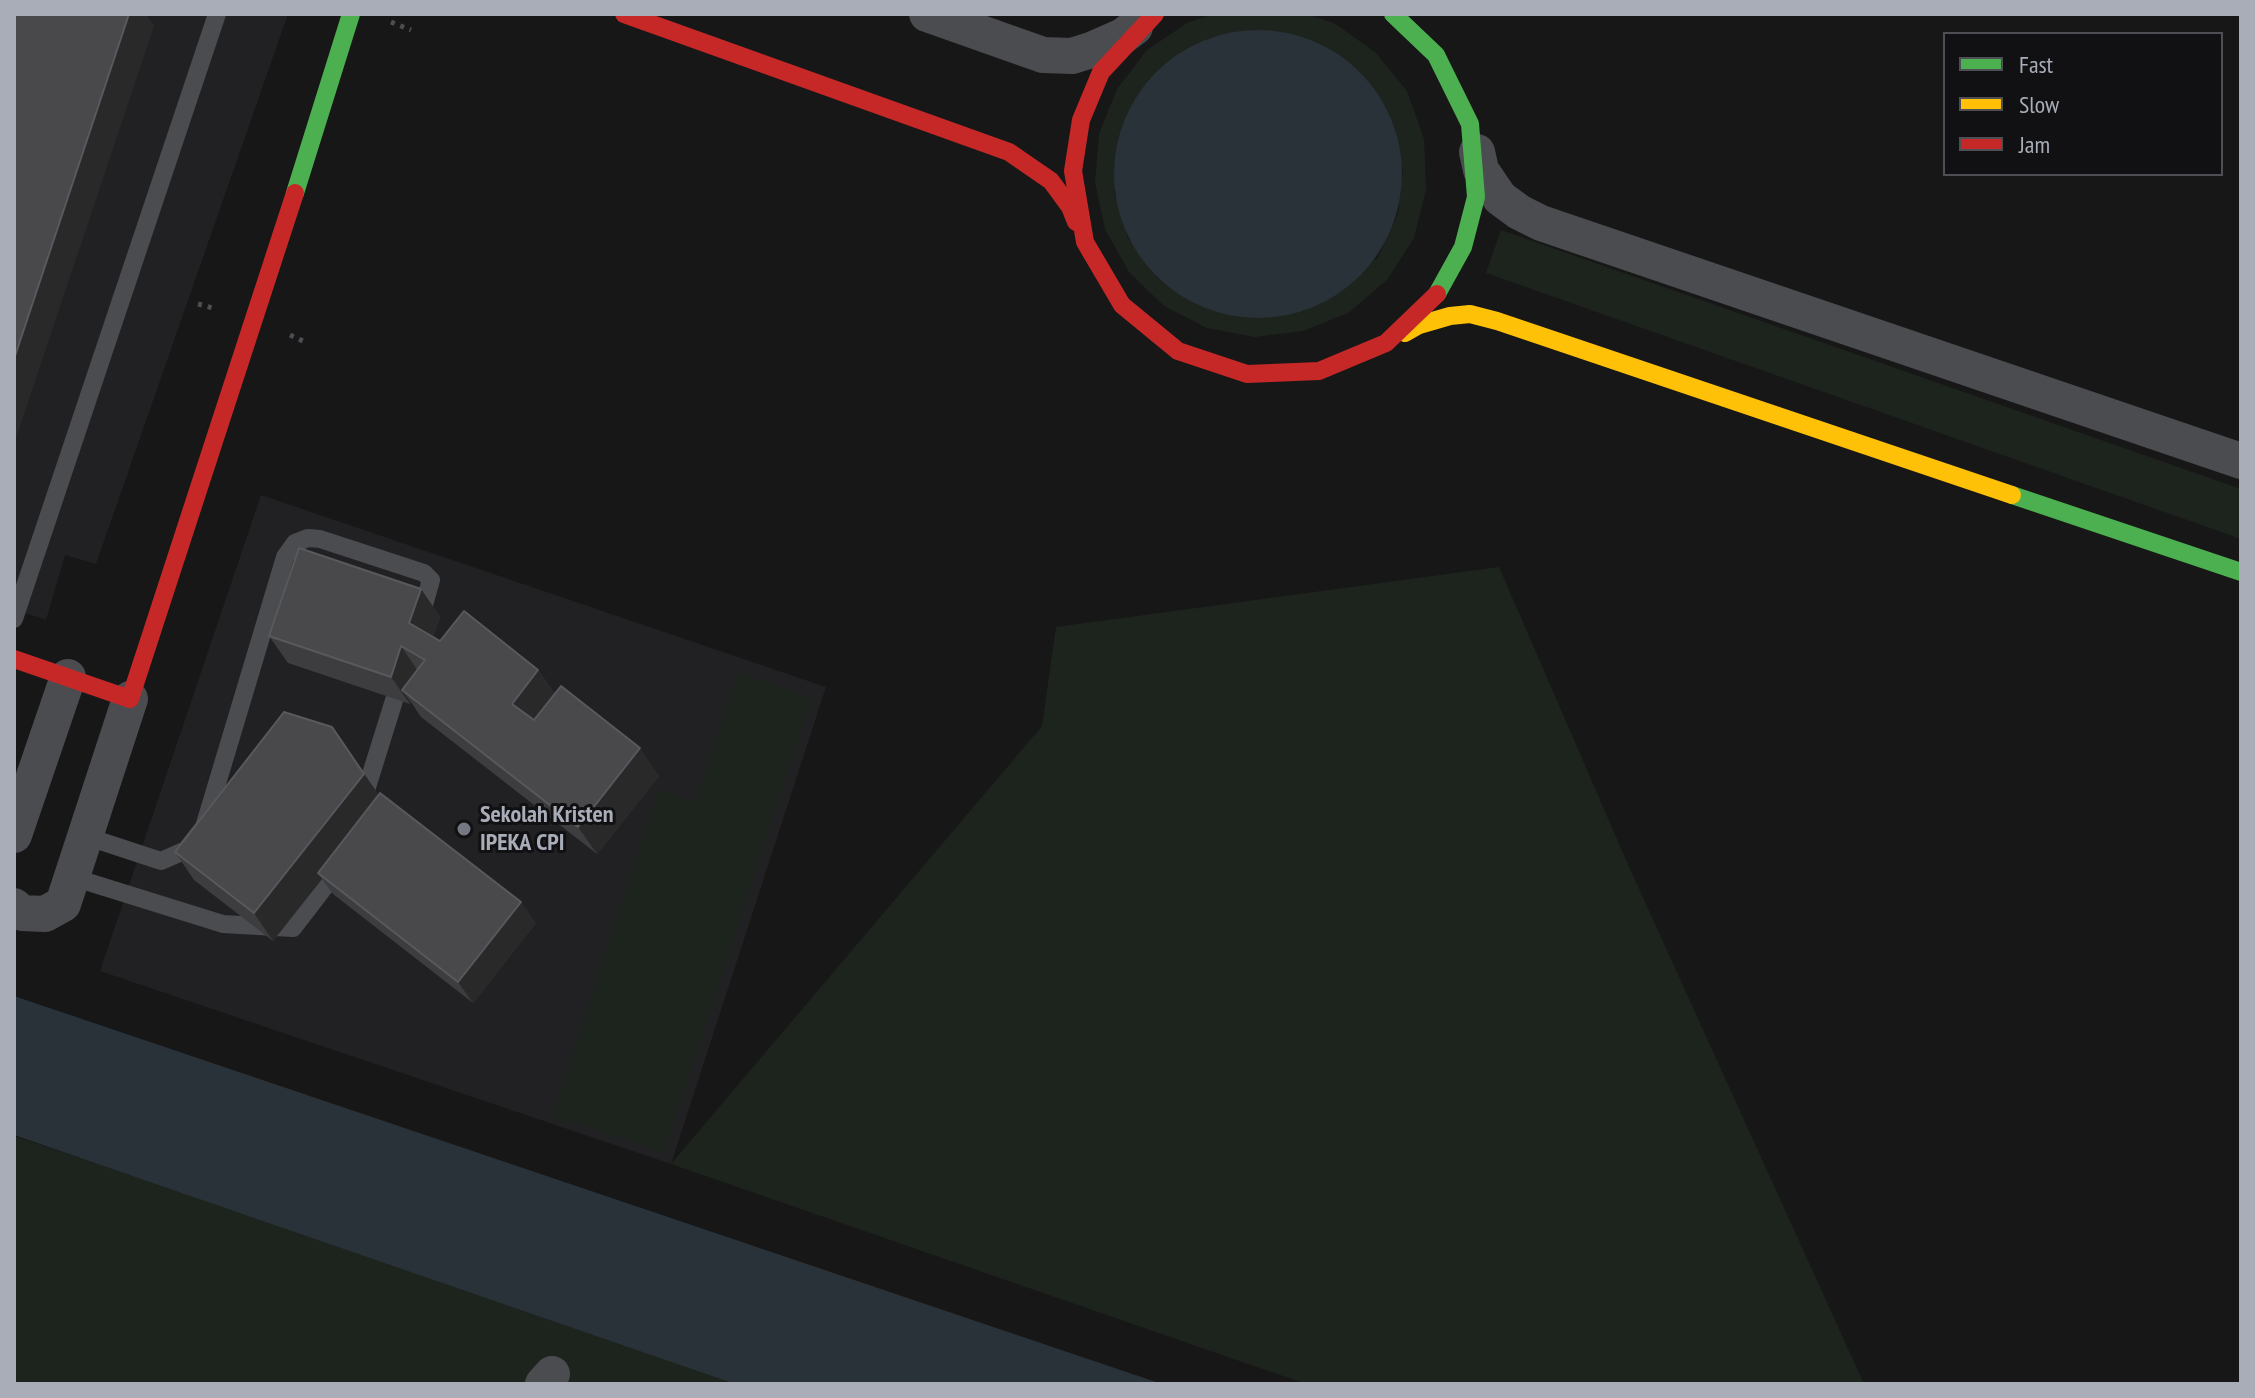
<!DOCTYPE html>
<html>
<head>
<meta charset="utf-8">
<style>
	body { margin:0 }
	#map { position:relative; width:2255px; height:1398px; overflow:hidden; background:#171717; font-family:"PT Sans Narrow",sans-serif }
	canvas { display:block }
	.frame { position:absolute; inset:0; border:16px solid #a8adb8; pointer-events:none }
	.legend { position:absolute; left:1943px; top:32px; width:280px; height:144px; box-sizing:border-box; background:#111113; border:2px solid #4d4f55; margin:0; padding:10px 14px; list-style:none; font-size:24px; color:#a8adb8 }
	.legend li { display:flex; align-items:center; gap:16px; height:40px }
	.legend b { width:40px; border:2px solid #4d4f55 }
</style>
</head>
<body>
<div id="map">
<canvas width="2255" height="1398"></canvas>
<div class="frame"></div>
<ul class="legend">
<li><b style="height:10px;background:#4caf50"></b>Fast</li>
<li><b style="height:10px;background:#ffc107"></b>Slow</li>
<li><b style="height:10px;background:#c62828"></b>Jam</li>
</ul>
</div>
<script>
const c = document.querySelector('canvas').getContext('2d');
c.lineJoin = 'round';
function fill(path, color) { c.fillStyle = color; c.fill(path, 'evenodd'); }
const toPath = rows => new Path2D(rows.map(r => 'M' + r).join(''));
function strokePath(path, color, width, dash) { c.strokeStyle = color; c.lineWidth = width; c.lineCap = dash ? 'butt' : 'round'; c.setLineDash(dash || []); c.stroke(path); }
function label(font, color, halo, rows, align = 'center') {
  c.font = font + ' "PT Sans Narrow",sans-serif'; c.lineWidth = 6; c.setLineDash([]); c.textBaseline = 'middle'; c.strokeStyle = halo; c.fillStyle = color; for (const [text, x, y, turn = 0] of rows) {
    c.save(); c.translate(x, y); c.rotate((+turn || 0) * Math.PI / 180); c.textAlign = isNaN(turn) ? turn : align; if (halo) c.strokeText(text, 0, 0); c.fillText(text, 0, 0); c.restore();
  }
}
const built = toPath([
	[14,14,288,14,96,564,65,555,46,620,14,609],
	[261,495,826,687,671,1164,100,971]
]);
const green = toPath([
	[1214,14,1306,14,1334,23,1375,52,1407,91,1424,139,1426,189,1414,238,1387,280,1348,313,1303,331,1255,337,1207,328,1164,306,1129,272,1105,229,1095,182,1099,134,1117,89,1147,50,1187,23],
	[1254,30,1299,36,1403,170,1398,214,1377,259,1158,279,1128,238,1114,191,1209,38],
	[1501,230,2241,489,2241,539,1486,273],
	[1499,567,1630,869,1864,1384,1306,1384,671,1164,1042,726,1056,627],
	[738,673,812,697,664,1153,552,1116,659,790,696,802],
	[14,1136,180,1191,735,1384,14,1384]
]);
const water = toPath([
	'1114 174a144 144 0 1 1 288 0a144 144 0 1 1-288 0Z',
	[14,996,1162,1384,735,1384,14,1135]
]);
const path = toPath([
	[391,22,411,30],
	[198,304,217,309],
	[290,335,303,341]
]);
const lane = toPath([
	[14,619,217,14],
	[362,803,401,678],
	[85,836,161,861,186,850,204,827,285,557,295,543,308,538,320,539,424,573,431,580,420,619],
	[72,877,223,924,293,928,339,868]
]);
const street = toPath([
	[927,14,1043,55,1072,56,1091,50,1123,36,1135,27],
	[1477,152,1481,170,1500,198,1519,212,1541,223,2241,461],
	[14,835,68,677],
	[14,906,22,913,45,914,63,904,130,699],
	[543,1384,552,1374]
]);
const fast = toPath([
	[1393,14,1436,55,1470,124,1476,197,1463,247,1437,294],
	[295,193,351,14],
	[2012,495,2241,572]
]);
const slow = toPath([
	[1405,333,1419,325,1450,316,1470,314,1497,321,2012,495]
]);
const jam = toPath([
	[624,14,1009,152,1051,181,1070,207,1076,222],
	[1155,14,1101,72,1081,120,1073,171,1085,242,1122,305,1178,351,1247,374,1319,371,1386,343,1437,294],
	[14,659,130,699,295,193]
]);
const wall = toPath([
	[421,589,440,617,433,637,440,641,538,670,555,694,659,776,597,854,421,717,411,702,410,704,288,663,269,636],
	[379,795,536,923,473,1003,333,894,322,879,273,941,194,880,175,852]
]);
const shadedWall = toPath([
	[129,14,146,14,154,26,14,444,14,359],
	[421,589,440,617,428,651,409,623],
	[401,646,420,674,402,690,411,702,410,704,391,677],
	[538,670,557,697,532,731,512,704],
	[332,727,383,801,318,873,322,879,273,941,254,913],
	[640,748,659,776,597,854,578,827],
	[521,902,536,923,473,1003,458,982]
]);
const building = toPath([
	[14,14,129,14,14,359,14,14],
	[299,548,421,589,409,623,440,641,464,611,538,670,512,704,534,720,561,686,640,748,578,827,402,690,425,660,401,646,391,677,269,636,299,548],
	[284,712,332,727,364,774,254,913,175,852,284,712],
	[380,793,521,902,458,982,318,873,380,793]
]);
const markers = [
	[464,829,8,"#757880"]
];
const poiNames = [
	["Sekolah Kristen",480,815],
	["IPEKA CPI",480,843]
];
fill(built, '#212123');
fill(green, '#1d241e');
fill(water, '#2a3239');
strokePath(path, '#4d4e52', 5, [4, 6]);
strokePath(lane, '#4b4c50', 18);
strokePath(street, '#4b4c50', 36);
strokePath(fast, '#4caf50', 18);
strokePath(slow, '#ffc107', 18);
strokePath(jam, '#c62828', 18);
fill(wall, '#3d3d3f');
fill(shadedWall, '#29292a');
fill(building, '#49494c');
strokePath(building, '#58595d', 2);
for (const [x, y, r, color] of markers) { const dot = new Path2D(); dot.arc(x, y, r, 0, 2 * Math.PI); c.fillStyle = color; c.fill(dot); strokePath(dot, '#111113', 3); }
label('bold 24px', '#a8adb8', '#111113', poiNames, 'left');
</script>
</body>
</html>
